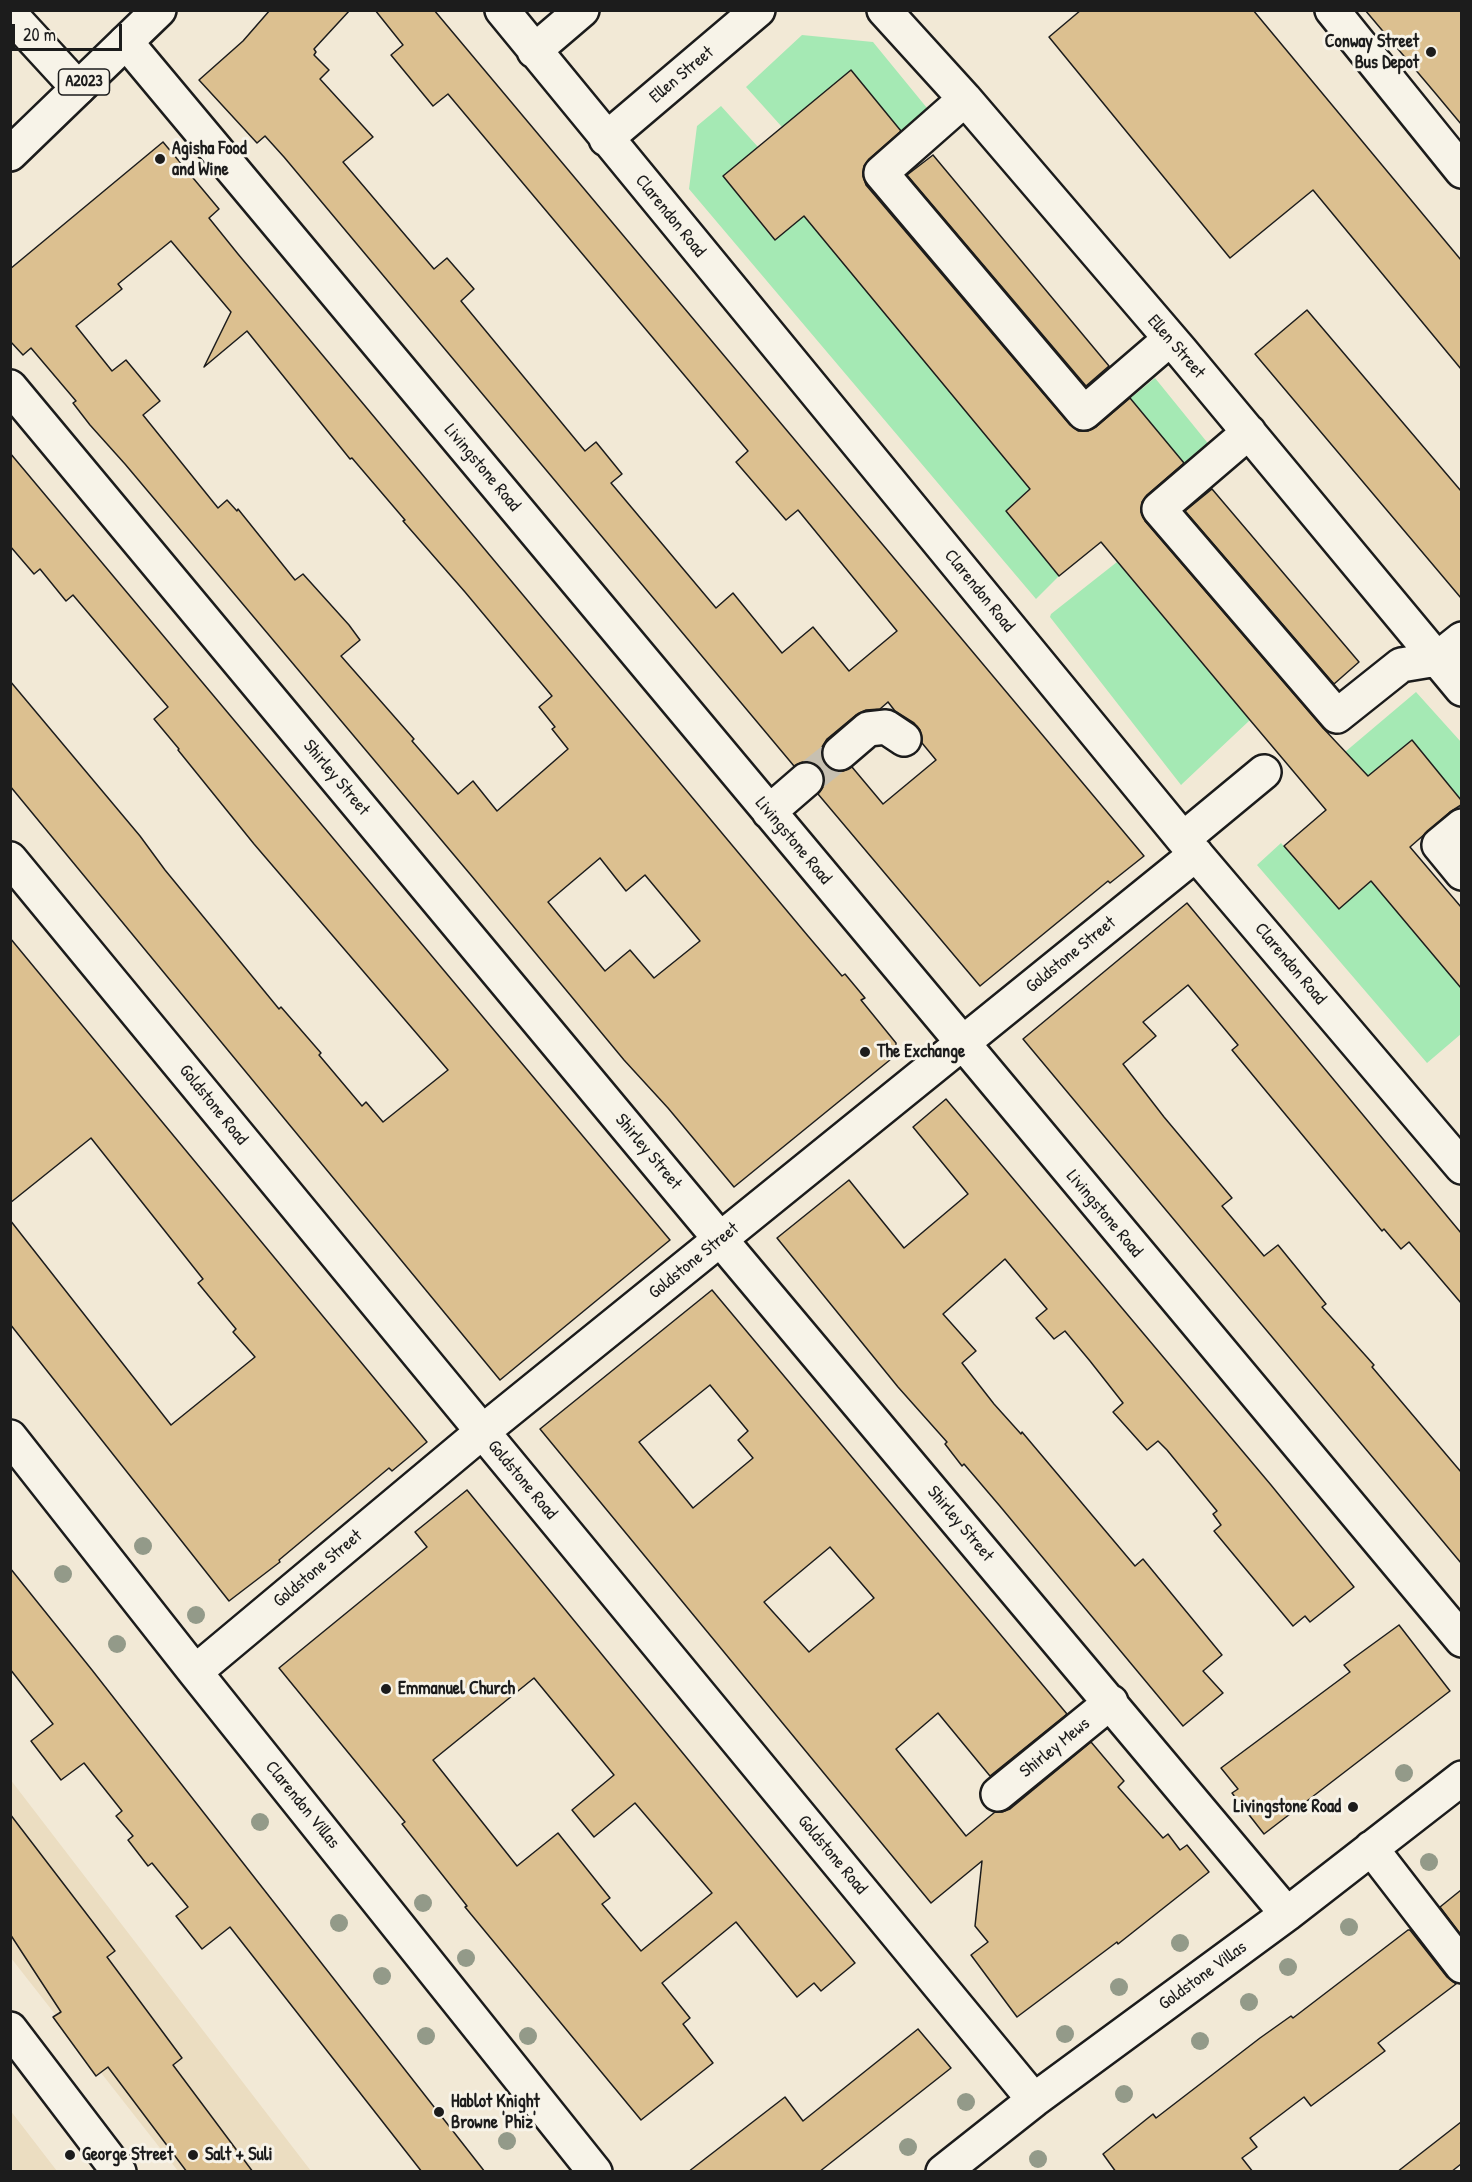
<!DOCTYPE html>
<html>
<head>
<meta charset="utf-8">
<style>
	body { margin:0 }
	#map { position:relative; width:1472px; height:2182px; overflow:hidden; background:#f2e9d6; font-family:"Patrick Hand",sans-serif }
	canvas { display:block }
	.frame { position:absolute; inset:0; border:12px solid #1c1c1c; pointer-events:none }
	.scale { position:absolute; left:12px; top:24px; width:110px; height:27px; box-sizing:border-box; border:3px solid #1c1c1c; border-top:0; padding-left:8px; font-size:18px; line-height:21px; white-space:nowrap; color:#1c1c1c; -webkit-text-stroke:4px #f7f3e8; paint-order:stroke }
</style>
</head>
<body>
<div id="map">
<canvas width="1472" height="2182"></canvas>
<div class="frame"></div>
<div class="scale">20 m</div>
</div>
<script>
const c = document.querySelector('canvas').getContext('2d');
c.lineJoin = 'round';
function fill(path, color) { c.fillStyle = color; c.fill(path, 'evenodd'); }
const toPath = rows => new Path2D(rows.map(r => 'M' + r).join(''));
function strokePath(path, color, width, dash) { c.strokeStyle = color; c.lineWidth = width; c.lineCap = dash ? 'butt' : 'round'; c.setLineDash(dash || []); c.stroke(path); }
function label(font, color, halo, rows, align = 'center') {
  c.font = font + ' "Patrick Hand",sans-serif'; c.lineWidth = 6; c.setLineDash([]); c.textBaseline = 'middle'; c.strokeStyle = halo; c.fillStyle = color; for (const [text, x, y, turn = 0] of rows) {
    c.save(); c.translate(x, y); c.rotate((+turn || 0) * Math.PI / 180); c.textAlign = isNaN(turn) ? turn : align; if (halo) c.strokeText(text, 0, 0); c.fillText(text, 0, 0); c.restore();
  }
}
const built = toPath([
	[10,1779,311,2171,178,2171,11,1958],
	[10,2110,50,2162,57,2171,11,2171]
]);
const green = toPath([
	[802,35,873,42,936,119,903,134,851,71,782,127,746,87],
	[721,106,758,147,723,176,774,240,804,216,1038,481,1006,511,1059,576,1036,599,689,189,697,126],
	[1155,378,1215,452,1189,469,1135,404,1127,401],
	[1117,562,1250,720,1181,785,1050,617,1051,614],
	[1416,692,1461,742,1461,800,1412,740,1366,778,1345,752],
	[1281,843,1339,909,1371,881,1461,988,1461,1034,1427,1063,1257,865]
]);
const building = toPath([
	[270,10,350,10,314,49,316,52,314,55,329,70,320,79,373,137,343,162,434,269,447,258,474,289,461,301,585,451,596,442,622,474,611,483,716,608,733,593,782,653,813,627,849,671,897,631,798,510,786,520,736,462,748,451,448,94,433,106,391,55,403,45,375,10,434,10,1144,856,1110,883,1108,881,980,986,818,794,823,787,824,777,820,767,812,762,803,762,794,766,284,157,265,136,257,143,199,80,243,41,270,10],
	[888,702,895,711,914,723,920,730,922,743,936,760,883,804,852,767,843,771,833,770,825,765,822,756,822,747,827,739,856,715,866,710,880,709,888,702],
	[1081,10,1253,10,1461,260,1461,369,1313,190,1230,258,1049,37,1081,10],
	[1365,10,1461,10,1461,124,1436,94,1365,10],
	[851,70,901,131,869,159,864,166,863,176,866,185,1070,425,1078,431,1088,431,1096,427,1130,398,1184,463,1147,495,1142,502,1141,512,1145,521,1323,728,1368,776,1412,740,1461,800,1461,805,1450,812,1410,847,1461,907,1461,988,1371,881,1339,909,1284,846,1326,810,1250,720,1101,542,1059,576,1006,511,1030,489,804,216,775,240,723,176,851,70],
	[163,142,219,209,209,218,238,254,808,936,842,976,845,974,865,998,861,1000,896,1043,896,1055,734,1187,668,1108,624,1060,470,874,125,464,90,425,73,403,76,401,31,348,23,355,10,341,10,269,163,142],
	[171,241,231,312,204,367,247,331,350,459,352,458,405,520,403,521,465,592,552,696,539,707,555,727,552,729,568,749,497,811,473,781,458,794,412,741,414,739,341,656,360,640,349,625,303,574,295,580,238,509,237,511,227,500,218,508,143,415,160,401,126,360,112,371,76,326,122,289,118,284,171,241],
	[600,858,626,891,645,875,700,941,654,978,630,950,605,971,548,902,600,858],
	[933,155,1109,366,1086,386,907,175,933,155],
	[1307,310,1461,491,1461,598,1255,354,1307,310],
	[10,453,670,1240,500,1380,10,786,10,681,140,836,165,870,279,1009,281,1007,321,1053,319,1055,362,1106,366,1102,383,1122,448,1070,254,844,178,750,179,749,154,719,168,707,150,686,73,595,66,601,40,569,34,574,10,546,10,453],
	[1212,489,1359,662,1334,684,1185,511,1212,489],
	[1187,903,1461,1233,1461,1303,1409,1242,1401,1249,1384,1229,1382,1231,1232,1050,1238,1045,1188,985,1143,1022,1156,1036,1123,1064,1164,1117,1232,1198,1222,1206,1264,1256,1278,1245,1326,1304,1322,1307,1374,1365,1372,1367,1461,1472,1461,1563,1023,1039,1187,903],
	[10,938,427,1442,392,1471,389,1468,279,1560,280,1562,229,1601,10,1324,10,1220,171,1425,255,1357,233,1332,236,1329,198,1283,203,1279,91,1138,10,1203,10,938],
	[946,1099,1271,1485,1354,1587,1310,1622,1305,1616,1293,1626,1214,1531,1221,1525,1213,1514,1217,1511,1167,1450,1158,1441,1147,1450,1113,1412,1123,1403,1090,1361,1065,1331,1054,1339,1036,1318,1047,1309,1005,1259,943,1314,976,1351,962,1363,994,1404,1021,1434,1022,1432,1135,1566,1143,1559,1222,1655,1203,1671,1223,1693,1183,1726,999,1505,964,1464,962,1466,945,1444,947,1442,898,1387,777,1238,849,1180,904,1248,968,1194,913,1127,946,1099],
	[712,1290,1067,1714,990,1776,938,1713,896,1749,966,1836,995,1812,1002,1812,1010,1809,1091,1742,1124,1781,1118,1787,1163,1838,1168,1834,1180,1850,1187,1845,1209,1872,1118,1944,1117,1942,1017,2017,971,1955,988,1942,975,1926,982,1861,931,1903,540,1429,712,1290],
	[710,1385,748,1431,738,1440,753,1458,693,1508,639,1442,710,1385],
	[830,1547,874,1598,809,1652,764,1602,830,1547],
	[467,1490,855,1963,821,1991,814,1983,797,1997,736,1922,662,1983,690,2018,683,2024,713,2063,641,2120,465,1907,467,1906,402,1824,405,1822,279,1668,427,1547,415,1532,467,1490],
	[534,1678,614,1775,572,1810,594,1837,635,1803,712,1893,641,1951,602,1904,610,1898,558,1833,517,1866,433,1760,534,1678],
	[10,1568,92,1670,485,2172,422,2172,230,1927,202,1949,176,1916,188,1907,152,1863,148,1866,128,1840,133,1836,116,1816,122,1811,84,1763,61,1780,31,1741,53,1724,10,1669,10,1568],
	[1399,1625,1450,1691,1264,1834,1232,1793,1238,1789,1221,1768,1350,1672,1344,1665,1399,1625],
	[10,1814,115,1951,107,1957,182,2058,173,2065,253,2172,187,2172,108,2067,96,2076,53,2017,61,2012,10,1934,10,1814],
	[1461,1890,1461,1935,1440,1907,1461,1890],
	[1408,1930,1410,1930,1447,1977,1456,1984,1378,2043,1385,2051,1311,2106,1304,2097,1250,2138,1257,2147,1242,2158,1253,2172,1116,2172,1103,2154,1153,2114,1156,2118,1260,2038,1291,2016,1293,2018,1408,1930],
	[918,2029,951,2068,819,2172,688,2172,785,2097,803,2121,918,2029],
	[1461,2122,1461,2164,1451,2172,1397,2172,1461,2122]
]);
const minorTunnel = toPath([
	[806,780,840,753]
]);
const minor = toPath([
	[502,10,1183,839,1462,1167],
	[884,10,965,99,1181,351,1462,689],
	[1332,10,1462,171],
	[10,14,78,88],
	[126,42,1462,1640],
	[534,51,582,10],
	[965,99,881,173,1084,413,1170,339],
	[606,139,758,10],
	[10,387,720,1239,1287,1914],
	[1249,432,1159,509,1337,716,1401,665,1437,659,1462,639],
	[840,753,868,729,886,727,904,739],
	[769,812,806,780],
	[1462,826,1439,845,1462,873],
	[1183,839,1264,772],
	[10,859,1034,2100],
	[10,1437,195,1672,595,2172],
	[195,1672,482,1432,1196,854],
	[998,1794,1111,1702],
	[1371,1848,1462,1966],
	[10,2029,119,2172],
	[943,2172,1034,2100,1287,1914,1462,1778]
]);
const major = toPath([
	[10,154,159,10]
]);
const trees = [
	[143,1546],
	[63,1574],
	[196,1615],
	[117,1644],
	[1404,1773],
	[260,1822],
	[1429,1862],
	[423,1903],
	[339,1923],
	[1349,1927],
	[1180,1943],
	[466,1958],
	[1288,1967],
	[382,1976],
	[1119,1987],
	[1249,2002],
	[1065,2034],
	[426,2036],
	[528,2036],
	[1200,2041],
	[1124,2094],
	[966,2102],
	[507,2141],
	[908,2147],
	[1038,2159]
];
const markers = [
	[1431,52,6,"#1c1c1c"],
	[160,159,6,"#1c1c1c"],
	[865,1052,6,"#1c1c1c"],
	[386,1689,6,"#1c1c1c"],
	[1353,1807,6,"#1c1c1c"],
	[439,2112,6,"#1c1c1c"],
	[70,2155,6,"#1c1c1c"],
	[193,2155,6,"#1c1c1c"]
];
const shields = [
	[84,82,51]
];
const shieldNames = [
	["A2023",84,82]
];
const poiNames = [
	["Conway Street",1419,42,"right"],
	["Bus Depot",1419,63,"right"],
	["Agisha Food",172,149],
	["and Wine",172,170],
	["The Exchange",877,1052],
	["Emmanuel Church",398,1689],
	["Livingstone Road",1341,1807,"right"],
	["Hablot Knight",451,2102],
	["Browne 'Phiz'",451,2123],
	["George Street",82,2155],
	["Salt + Suli",205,2155]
];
const streetNames = [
	["Ellen Street",682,75,-40],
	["Clarendon Road",670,216,51],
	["Ellen Street",1176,347,49],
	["Livingstone Road",482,468,50],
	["Clarendon Road",979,591,51],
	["Shirley Street",336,778,50],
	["Livingstone Road",793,841,50],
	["Goldstone Street",1071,955,-39],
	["Clarendon Road",1290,964,50],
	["Goldstone Road",213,1105,51],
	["Shirley Street",648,1152,50],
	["Livingstone Road",1104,1214,50],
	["Goldstone Street",694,1261,-39],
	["Goldstone Road",522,1480,50],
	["Shirley Street",960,1524,50],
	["Goldstone Street",318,1569,-40],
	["Shirley Mews",1055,1748,-39],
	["Clarendon Villas",302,1805,51],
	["Goldstone Road",832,1855,50],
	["Goldstone Villas",1203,1976,-36]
];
fill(built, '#ebddc1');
fill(green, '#a5e9b4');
fill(building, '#dcc090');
strokePath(building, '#1c1c1c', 1.5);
strokePath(minorTunnel, '#c7c0b1', 33, [33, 16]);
strokePath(minor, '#1c1c1c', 38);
strokePath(major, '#1c1c1c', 38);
strokePath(minor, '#f7f3e8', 33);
strokePath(major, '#f7f3e8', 33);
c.fillStyle = '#939a89';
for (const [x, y] of trees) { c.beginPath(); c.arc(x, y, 9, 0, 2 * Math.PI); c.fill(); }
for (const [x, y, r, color] of markers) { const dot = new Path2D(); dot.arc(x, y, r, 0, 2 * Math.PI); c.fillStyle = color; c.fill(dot); strokePath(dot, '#f7f3e8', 2); }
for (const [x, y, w] of shields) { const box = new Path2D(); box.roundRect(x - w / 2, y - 13, w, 26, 4.5); c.fillStyle = '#f7f3e8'; c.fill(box); strokePath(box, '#1c1c1c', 1.5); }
label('bold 16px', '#1c1c1c', null, shieldNames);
label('bold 18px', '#1c1c1c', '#f7f3e8', poiNames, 'left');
label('18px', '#1c1c1c', '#f7f3e8', streetNames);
</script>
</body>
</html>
